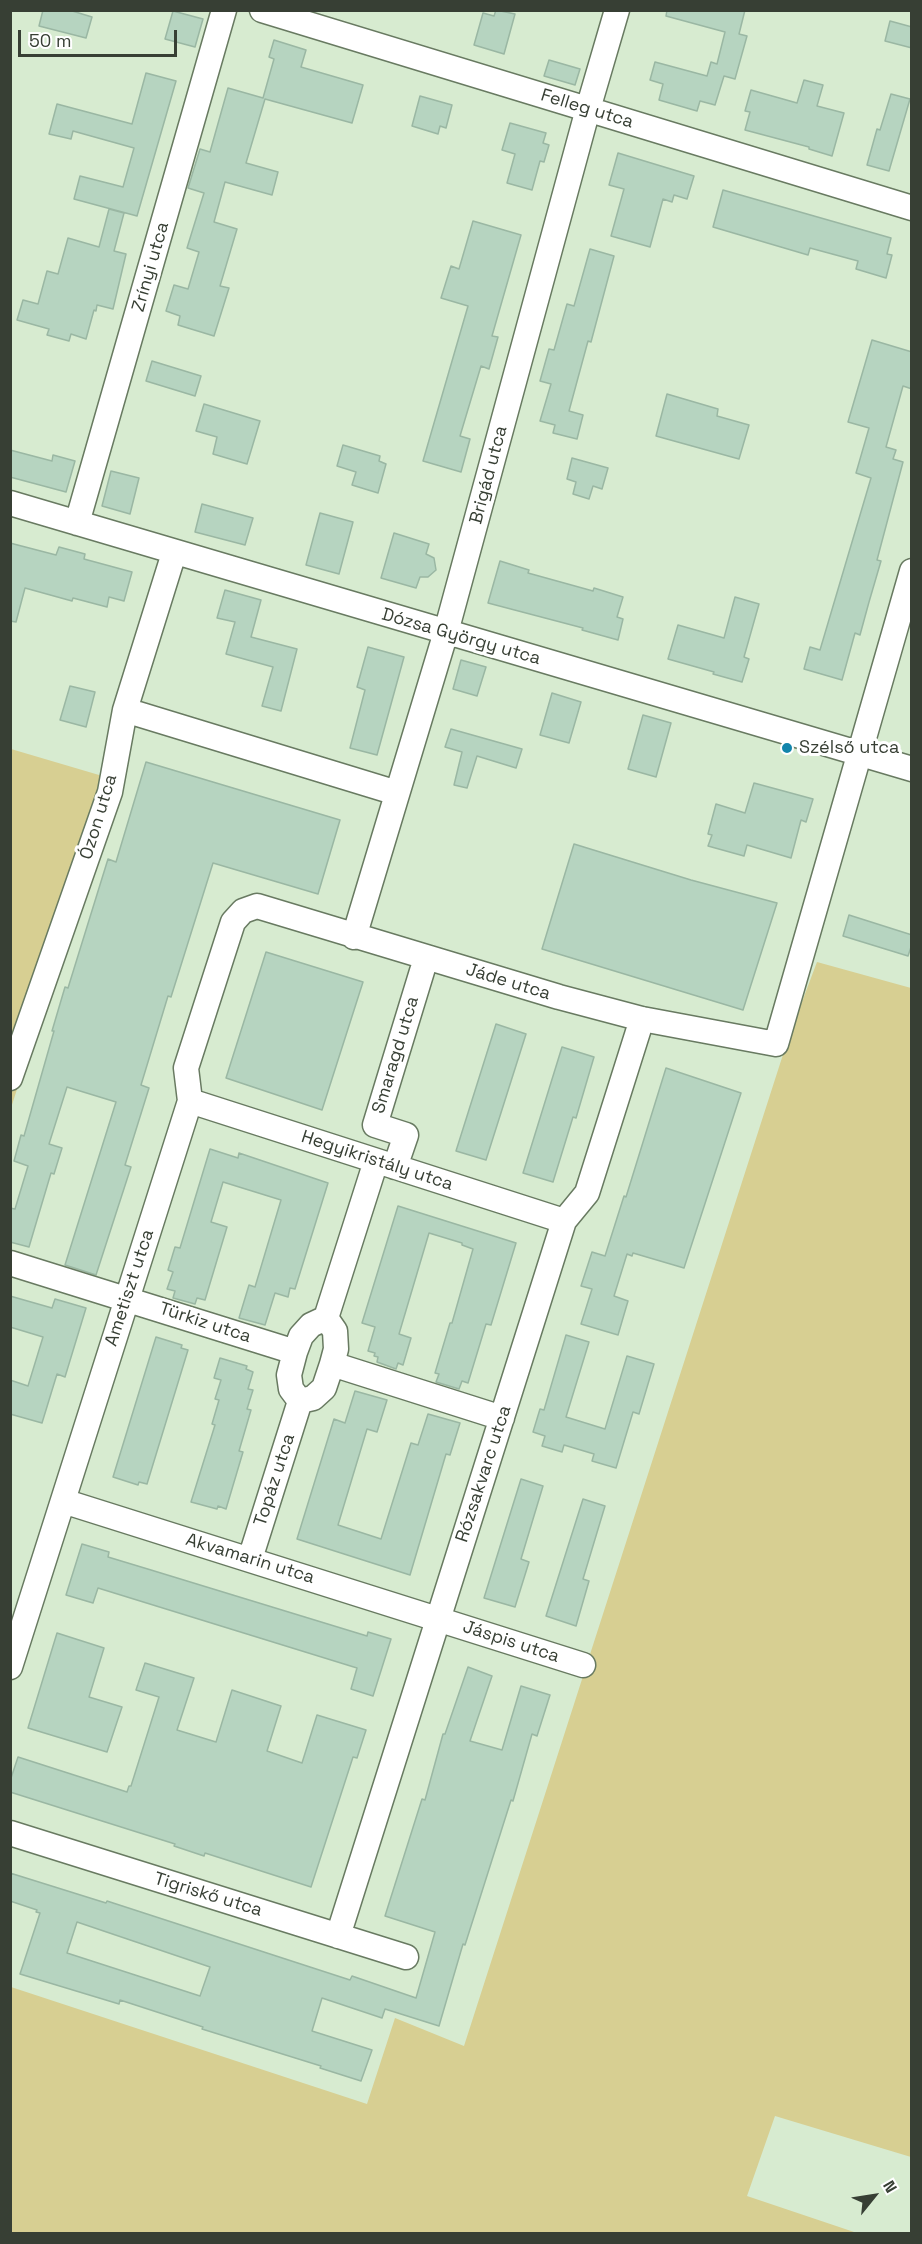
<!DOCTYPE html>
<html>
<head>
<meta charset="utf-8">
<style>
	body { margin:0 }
	#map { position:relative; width:922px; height:2244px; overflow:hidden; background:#d7ebd0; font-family:"Space Grotesk",sans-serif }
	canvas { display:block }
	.frame { position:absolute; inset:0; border:12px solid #373f34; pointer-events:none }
	.north { position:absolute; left:844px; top:2166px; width:60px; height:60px; -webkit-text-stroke:4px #fff; paint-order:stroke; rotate:60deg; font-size:16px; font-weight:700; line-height:24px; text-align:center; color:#373f34 }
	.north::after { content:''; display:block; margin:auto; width:21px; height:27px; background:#373f34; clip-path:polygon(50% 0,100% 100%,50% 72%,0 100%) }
	.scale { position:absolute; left:18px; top:30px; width:159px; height:27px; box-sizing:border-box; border:3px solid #373f34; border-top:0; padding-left:8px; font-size:18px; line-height:21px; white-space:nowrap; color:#373f34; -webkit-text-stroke:4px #fff; paint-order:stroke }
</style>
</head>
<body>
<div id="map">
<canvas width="922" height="2244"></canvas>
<div class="frame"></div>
<div class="north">N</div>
<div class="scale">50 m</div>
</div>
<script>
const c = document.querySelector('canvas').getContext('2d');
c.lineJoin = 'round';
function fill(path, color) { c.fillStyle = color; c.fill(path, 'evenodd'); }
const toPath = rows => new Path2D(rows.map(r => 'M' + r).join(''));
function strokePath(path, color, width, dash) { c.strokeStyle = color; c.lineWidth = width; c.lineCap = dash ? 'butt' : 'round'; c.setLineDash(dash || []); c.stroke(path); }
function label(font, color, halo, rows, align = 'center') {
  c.font = font + ' "Space Grotesk",sans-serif'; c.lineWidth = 6; c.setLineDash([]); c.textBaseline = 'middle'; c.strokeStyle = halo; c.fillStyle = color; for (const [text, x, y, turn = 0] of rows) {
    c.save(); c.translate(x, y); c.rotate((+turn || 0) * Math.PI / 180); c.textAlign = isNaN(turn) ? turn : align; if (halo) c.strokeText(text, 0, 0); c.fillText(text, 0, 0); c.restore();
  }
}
const green = toPath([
	[11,749,116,780,11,1108],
	[817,962,911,988,911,2157,775,2116,747,2196,857,2233,11,2234,11,1987,367,2104,395,2018,464,2046,788,1039]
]);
const building = toPath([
	[43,10,69,10,92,17,86,38,39,26,43,10],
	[496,10,515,14,504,54,474,45,483,13,494,16,496,10],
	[667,10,745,10,739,34,747,36,735,79,724,76,715,105,700,101,697,111,659,100,663,84,650,80,655,62,707,76,711,62,717,64,725,32,666,16,667,10],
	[173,11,203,19,195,47,165,39,173,11],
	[890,21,912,27,912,48,885,41,890,21],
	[274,40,306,50,301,67,363,85,352,123,265,99,246,163,278,172,272,195,225,182,214,222,237,229,220,286,229,288,214,336,178,325,180,316,166,311,174,285,188,289,199,252,187,248,204,193,188,188,200,149,210,152,228,88,263,98,274,59,269,57,274,40],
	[549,60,580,69,575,85,544,76,549,60],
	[146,73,176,81,137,216,74,199,80,176,123,187,134,148,73,131,71,139,49,134,57,104,132,124,146,73],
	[804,80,823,85,817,106,844,113,832,156,809,149,809,147,745,130,750,112,745,111,751,90,797,103,804,80],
	[891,94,910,99,889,171,867,165,877,129,880,130,891,94],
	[420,96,452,105,446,128,440,126,438,134,412,126,420,96],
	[510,123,546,133,543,143,549,145,544,162,540,161,532,190,507,183,515,154,502,150,510,123],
	[618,153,694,176,687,199,674,195,672,202,663,199,650,247,611,236,624,189,609,185,618,153],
	[723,190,891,238,887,254,892,255,886,278,856,269,858,261,810,248,808,255,713,227,723,190],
	[109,209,124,213,114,251,126,254,113,309,97,305,96,311,94,310,86,339,71,334,69,341,47,335,49,329,17,320,23,300,38,304,47,271,58,274,68,238,99,247,109,209],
	[473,221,521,235,492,336,498,337,489,369,481,366,460,436,470,439,461,472,423,461,468,306,441,298,451,266,459,269,473,221],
	[590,249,614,256,591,342,588,341,569,411,583,415,577,439,553,433,555,425,540,421,551,384,540,381,549,349,554,350,567,304,574,306,590,249],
	[872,340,912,352,912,389,903,386,886,447,896,450,893,459,903,462,877,560,881,561,869,602,860,635,855,633,842,680,804,669,810,647,820,650,871,478,856,473,869,428,848,422,872,340],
	[152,361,201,376,195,396,146,381,152,361],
	[667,394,718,409,717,416,749,425,739,459,656,436,667,394],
	[204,404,260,421,247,464,213,454,217,437,196,431,204,404],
	[343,445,380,456,379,461,386,464,378,493,352,485,356,472,337,466,343,445],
	[10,450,52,461,53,455,75,461,66,492,10,477,10,450],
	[572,458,608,468,602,489,593,486,589,499,573,494,576,482,567,479,572,458],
	[111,471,139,478,130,514,102,506,111,471],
	[202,504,253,518,245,545,195,532,202,504],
	[320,513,353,522,339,574,306,565,320,513],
	[394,533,429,544,426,554,434,558,436,570,428,577,420,577,416,588,381,578,394,533],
	[10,543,56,555,59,547,85,554,84,559,132,572,124,601,109,597,107,607,73,598,72,601,25,588,16,622,10,621,10,543],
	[500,561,529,570,528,573,593,591,594,588,623,597,617,617,623,619,618,640,582,630,583,628,488,603,500,561],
	[225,590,261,600,251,637,297,649,281,711,262,706,273,667,226,654,235,622,217,618,225,590],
	[735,597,759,604,744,657,749,659,742,682,713,674,714,672,668,659,678,625,724,638,735,597],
	[368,647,404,657,377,755,350,748,365,690,357,687,368,647],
	[461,660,486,667,477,696,453,689,461,660],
	[70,686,95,692,86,727,60,720,70,686],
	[552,693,581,702,569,743,540,735,552,693],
	[643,715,671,723,656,777,628,769,643,715],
	[451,729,522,749,516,768,477,756,467,788,454,785,462,752,445,747,451,729],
	[146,762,340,820,318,894,213,863,171,997,168,996,141,1085,149,1088,125,1165,131,1167,96,1275,65,1265,116,1102,67,1087,49,1144,62,1148,54,1174,51,1173,29,1247,10,1242,10,1208,15,1209,28,1166,14,1161,21,1135,24,1136,54,1031,52,1031,65,987,68,988,108,859,116,862,146,762],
	[754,783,813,799,806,822,801,820,791,858,747,845,744,856,708,846,712,835,708,834,716,804,745,813,754,783],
	[574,844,691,880,777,903,743,1010,542,949,574,844],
	[849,915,912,935,912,944,908,956,843,936,849,915],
	[266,952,363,982,322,1110,226,1078,266,952],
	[496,1024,526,1034,486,1160,456,1151,496,1024],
	[562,1047,594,1057,576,1118,573,1117,553,1182,523,1173,562,1047],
	[666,1068,741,1093,684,1268,633,1253,632,1256,627,1254,614,1296,628,1301,618,1335,581,1324,592,1289,581,1286,592,1252,605,1256,624,1196,626,1197,666,1068],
	[210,1149,238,1158,239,1153,328,1183,295,1289,290,1288,288,1297,275,1293,265,1325,239,1318,249,1285,255,1287,281,1200,223,1182,211,1222,227,1227,205,1300,197,1298,195,1304,173,1298,175,1291,167,1289,173,1272,168,1270,175,1247,180,1248,210,1149],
	[398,1206,516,1243,491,1325,486,1324,468,1383,462,1381,459,1389,436,1382,439,1374,435,1373,450,1323,452,1323,473,1249,462,1245,462,1243,429,1233,399,1334,411,1338,403,1365,398,1363,396,1369,377,1362,378,1357,374,1356,375,1353,368,1351,375,1327,362,1323,398,1206],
	[10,1296,52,1308,55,1299,86,1308,65,1377,57,1374,42,1423,10,1414,10,1380,28,1386,43,1337,10,1327,10,1296],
	[566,1335,589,1342,566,1417,605,1429,627,1356,654,1364,639,1414,633,1412,616,1468,592,1461,594,1454,564,1445,562,1452,542,1446,545,1436,533,1432,540,1409,544,1410,566,1335],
	[156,1337,182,1345,181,1348,188,1350,147,1484,139,1482,138,1485,113,1477,156,1337],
	[220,1358,247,1366,246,1369,253,1372,248,1389,253,1390,247,1409,251,1410,239,1451,243,1452,226,1509,218,1506,217,1509,191,1502,215,1425,212,1424,219,1400,215,1399,221,1380,214,1378,220,1358],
	[355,1391,387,1400,377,1432,367,1429,338,1525,381,1539,411,1443,418,1445,428,1414,460,1423,450,1455,446,1454,410,1575,297,1539,334,1419,345,1423,355,1391],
	[521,1479,543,1486,521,1559,529,1562,515,1607,484,1598,521,1479],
	[583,1499,605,1506,583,1579,589,1581,576,1626,546,1616,583,1499],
	[82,1544,109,1552,108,1557,151,1570,367,1636,368,1632,391,1639,373,1696,351,1689,357,1668,98,1588,93,1603,66,1595,82,1544],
	[57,1633,104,1648,89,1697,122,1707,107,1752,28,1728,57,1633],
	[145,1663,194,1678,177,1730,216,1742,232,1690,281,1706,267,1751,302,1763,317,1715,366,1730,357,1758,353,1757,311,1887,205,1853,204,1856,174,1846,175,1844,10,1792,10,1781,18,1757,127,1792,129,1786,131,1786,159,1697,136,1690,145,1663],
	[468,1667,492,1676,470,1741,502,1750,521,1686,550,1695,537,1736,532,1734,513,1801,511,1800,465,1945,463,1944,439,2026,385,2009,382,2018,322,1998,312,2031,372,2050,361,2081,320,2068,321,2066,202,2029,203,2027,120,2000,119,2004,20,1974,40,1913,36,1912,37,1910,10,1901,10,1873,106,1903,107,1901,350,1980,352,1976,416,1998,435,1932,385,1916,422,1799,425,1800,443,1734,445,1734,468,1667],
	[77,1922,210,1967,200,1996,67,1953,77,1922]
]);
const minor = toPath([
	[262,10,912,208],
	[10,503,912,769],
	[77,523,224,10],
	[125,710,397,793],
	[354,937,446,632,588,109,617,10],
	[10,1078,110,792,125,710,174,553],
	[190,1101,564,1221],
	[395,1167,406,1135,375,1125,426,958],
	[10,1263,295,1352],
	[332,1364,502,1418],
	[300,1401,313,1398,324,1388,332,1364,336,1349,335,1331,326,1318],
	[63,1501,583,1665],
	[250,1559,300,1401,291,1389,289,1375,295,1352,301,1336,311,1325,326,1318,376,1161],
	[10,1667,190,1101,186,1068,233,922,243,911,257,906,559,997,642,1019,776,1044,912,571],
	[10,1833,406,1957],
	[338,1936,564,1221,587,1193,642,1019]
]);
const markers = [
	[787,748,6,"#1285ab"]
];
const streetNames = [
	["Felleg utca",587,109,17],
	["Zrínyi utca",151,267,-74],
	["Brigád utca",489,475,-75],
	["Dózsa György utca",461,637,16],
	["Ózon utca",99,817,-73],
	["Jáde utca",508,982,17],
	["Smaragd utca",396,1055,-73],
	["Hegyikristály utca",377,1161,18],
	["Ametiszt utca",130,1288,-72],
	["Türkiz utca",205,1323,18],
	["Rózsakvarc utca",484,1474,-72],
	["Topáz utca",275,1480,-72],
	["Akvamarin utca",250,1559,17],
	["Jáspis utca",511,1642,18],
	["Tigriskő utca",208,1895,17]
];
const poiNames = [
	["Szélső utca",799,748]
];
fill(green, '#d7cf92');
fill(building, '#b6d4c0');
strokePath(building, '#9ab7a3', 1.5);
strokePath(minor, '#687a61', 27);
strokePath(minor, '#fff', 24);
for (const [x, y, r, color] of markers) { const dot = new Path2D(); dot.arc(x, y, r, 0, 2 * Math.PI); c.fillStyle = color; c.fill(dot); strokePath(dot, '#fff', 2); }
label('18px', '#373f34', '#fff', streetNames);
label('18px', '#373f34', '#fff', poiNames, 'left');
</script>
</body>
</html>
